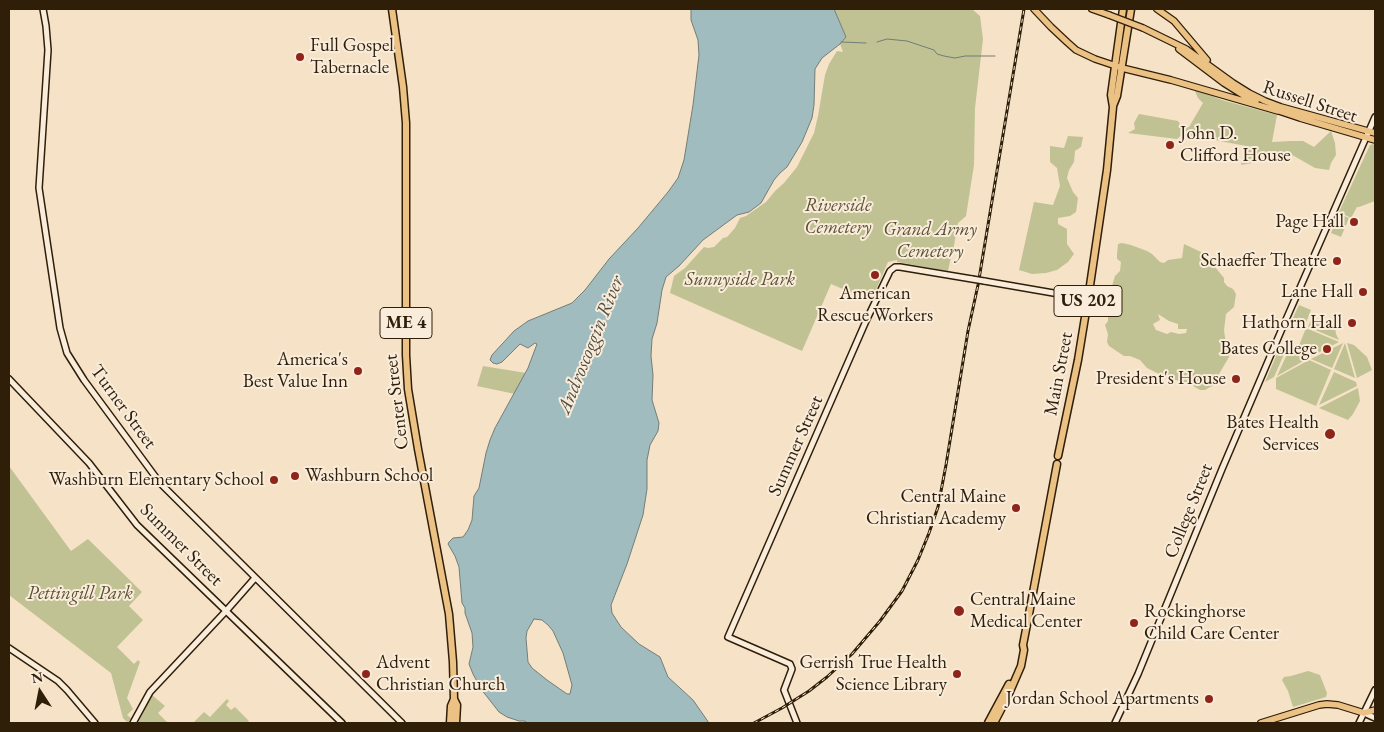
<!DOCTYPE html>
<html>
<head>
<meta charset="utf-8">
<style>
	body { margin:0 }
	#map { position:relative; width:1384px; height:732px; overflow:hidden; background:#f6e2c7; font-family:"EB Garamond",serif }
	canvas { display:block }
	.frame { position:absolute; inset:0; border:10px solid #2f1f09; pointer-events:none }
	.north { position:absolute; left:15px; top:667px; width:50px; height:50px; -webkit-text-stroke:4px #f9ecdb; paint-order:stroke; rotate:349deg; font-size:14px; font-weight:700; line-height:20px; text-align:center; color:#2f1f09 }
	.north::after { content:''; display:block; margin:auto; width:18px; height:22px; background:#2f1f09; clip-path:polygon(50% 0,100% 100%,50% 72%,0 100%) }
</style>
</head>
<body>
<div id="map">
<canvas width="1384" height="732"></canvas>
<div class="frame"></div>
<div class="north">N</div>
</div>
<script>
const c = document.querySelector('canvas').getContext('2d');
c.lineJoin = 'round';
function fill(path, color) { c.fillStyle = color; c.fill(path, 'evenodd'); }
const toPath = rows => new Path2D(rows.map(r => 'M' + r).join(''));
function strokePath(path, color, width, dash) { c.strokeStyle = color; c.lineWidth = width; c.lineCap = dash ? 'butt' : 'round'; c.setLineDash(dash || []); c.stroke(path); }
function label(font, color, halo, rows, align = 'center') {
  c.font = font + ' "EB Garamond",serif'; c.lineWidth = 4; c.setLineDash([]); c.textBaseline = 'middle'; c.strokeStyle = halo; c.fillStyle = color; for (const [text, x, y, turn = 0] of rows) {
    c.save(); c.translate(x, y); c.rotate((+turn || 0) * Math.PI / 180); c.textAlign = isNaN(turn) ? turn : align; if (halo) c.strokeText(text, 0, 0); c.fillText(text, 0, 0); c.restore();
  }
}
const green = toPath([
	[834,9,972,9,980,16,983,39,975,108,974,165,966,216,958,223,953,251,952,252,948,271,897,262,897,260,888,262,871,301,831,284,802,351,670,293,674,276,685,268,704,247,708,248,714,247,723,238,727,237,735,228,740,218,746,216,766,202,775,191,784,183,797,167,814,133,818,116,825,75,829,64,837,51,843,52,840,44,846,37],
	[1194,89,1222,100,1277,115,1272,142,1291,141,1303,141,1314,147,1331,131,1335,143,1336,155,1331,163,1329,170,1315,168,1287,152,1256,156,1252,163,1241,165,1246,146,1183,134,1177,139,1128,133,1135,129,1134,123,1139,114,1178,121,1182,127,1189,127,1203,103,1198,98],
	[1068,136,1083,137,1081,147,1075,151,1074,162,1069,170,1067,178,1073,192,1078,198,1076,212,1070,216,1058,218,1058,224,1067,229,1067,244,1074,254,1068,262,1057,270,1046,273,1032,274,1019,270,1034,202,1053,205,1060,186,1057,168,1050,162,1050,146,1064,148],
	[1373,144,1375,145,1375,201,1359,207,1357,207,1351,218,1339,212,1370,145],
	[1339,214,1349,218,1341,237,1331,233],
	[1122,243,1131,245,1147,251,1152,254,1160,262,1164,263,1168,260,1182,258,1184,244,1201,252,1202,257,1208,263,1215,267,1224,278,1224,282,1227,286,1233,289,1236,294,1234,307,1226,314,1224,330,1226,344,1230,350,1229,357,1212,386,1205,390,1200,390,1188,383,1167,378,1147,368,1140,360,1130,356,1124,356,1109,346,1107,342,1108,334,1105,325,1108,321,1108,310,1110,303,1115,299,1117,294,1115,288,1112,286,1115,276,1120,271,1121,262,1117,259,1117,254,1118,244],
	[1158,314,1169,321,1178,324,1178,329,1187,329,1186,333,1179,334,1171,332,1167,334,1156,330,1153,324,1160,320],
	[1299,305,1311,310,1305,325,1292,320],
	[1312,317,1335,327,1336,334,1339,340,1308,327],
	[1306,328,1339,342,1310,357,1300,354,1298,348],
	[1343,343,1332,368,1311,359],
	[1345,343,1355,378,1334,369],
	[1347,343,1354,345,1367,357,1372,370,1357,378],
	[1280,347,1285,350,1285,352,1274,377,1265,382],
	[1288,352,1307,359,1277,376],
	[1309,360,1331,370,1316,406,1276,389,1276,378],
	[483,366,526,373,515,394,477,386],
	[1334,372,1356,382,1357,386,1319,405],
	[1358,388,1360,401,1353,414,1348,420,1319,408],
	[9,466,71,551,88,539,142,592,129,606,143,620,117,647,134,664,138,660,140,662,127,698,133,709,127,715,131,718,128,723,123,718,111,673,9,595],
	[1308,671,1320,675,1327,693,1326,697,1293,707,1288,691,1282,680,1284,677,1291,676],
	[152,695,165,706,158,713,168,723,138,723],
	[227,699,229,701,226,705,231,710,235,707,249,721,247,723,193,723,204,712,210,717]
]);
const water = toPath([
	[691,9,834,9,846,37,840,44,822,58,815,69,814,105,812,118,802,142,787,167,780,173,774,180,761,203,749,212,737,215,703,240,679,266,666,277,662,290,657,323,652,339,651,356,653,375,652,400,659,423,658,431,650,445,647,460,647,489,643,515,627,564,611,605,612,613,621,627,639,644,660,657,668,677,693,700,709,723,527,723,525,721,519,721,507,717,499,712,481,689,473,674,469,664,473,647,472,633,465,613,465,608,462,603,459,567,455,556,448,544,449,542,453,538,463,537,468,530,472,520,474,496,479,488,486,453,490,440,495,428,528,368,537,344,535,343,528,348,520,344,502,362,497,364,493,363,490,360,492,355,514,331,528,321,572,303,585,290,609,259,638,228,668,192,678,178,684,160,693,105,699,55,698,40,691,20,691,9],
	[534,619,542,620,548,625,553,631,563,653,572,685,570,694,567,694,547,680,532,668,528,662,526,638,527,631,534,619]
]);
const stream = toPath([
	[841,42,866,43],
	[877,42,887,39,907,41,934,50,937,54,944,56,955,58,965,56,995,56]
]);
const secondary = toPath([
	[43,9,46,26,48,50,39,188,60,328,67,353,84,380,160,483,402,723],
	[984,281,1088,299],
	[9,379,89,463,137,525,342,723],
	[9,648,58,681,67,690,95,723],
	[1364,713,1375,718],
	[133,723,150,692,226,611,255,578],
	[797,723,784,690,792,669,790,664,728,637,866,321,890,271,895,267,900,267,972,279],
	[1115,723,1138,674,1222,469,1281,331,1375,117],
	[1359,723,1375,690]
]);
const primary = toPath([
	[1034,9,1051,27,1067,42,1076,50,1095,59,1122,68,1171,80,1278,111],
	[1092,9,1109,15],
	[1157,9,1174,21,1207,60],
	[1143,28,1186,49,1233,83,1249,93,1265,101,1281,107,1375,133],
	[1179,49,1224,83,1243,95,1256,101],
	[1276,110,1300,118,1375,140],
	[1261,723,1319,705,1327,704,1338,705,1364,713,1375,710]
]);
const highway = toPath([
	[392,9,403,87,406,123,406,355,408,389,418,449,449,614,453,662,454,699,457,705,456,723],
	[1113,106,1117,96,1131,9],
	[1058,456,1078,360,1088,299,1107,170,1113,107,1111,95,1123,9],
	[450,723,451,706,454,699],
	[988,723,1009,684],
	[994,723,1008,696,1021,666,1024,650,1023,645,1029,614,1057,464]
]);
const rail = toPath([
	[754,723,782,708,809,691,827,677,852,654,880,621,902,591,918,560,929,533,938,507,946,465,968,331,978,285,1024,9]
]);
const secondaryBridge = toPath([
	[972,279,984,281]
]);
const primaryBridge = toPath([
	[1109,15,1143,28]
]);
const markers = [
	[300,57,5,"#8f2418"],
	[1170,145,5,"#8f2418"],
	[1354,222,5,"#8f2418"],
	[1337,261,5,"#8f2418"],
	[875,275,5,"#8f2418"],
	[1363,292,5,"#8f2418"],
	[1352,323,5,"#8f2418"],
	[1327,349,5,"#8f2418"],
	[358,371,5,"#8f2418"],
	[1236,379,5,"#8f2418"],
	[1330,434,6,"#8f2418"],
	[295,476,5,"#8f2418"],
	[274,480,5,"#8f2418"],
	[1016,508,5,"#8f2418"],
	[959,611,6,"#8f2418"],
	[1134,623,5,"#8f2418"],
	[366,674,5,"#8f2418"],
	[957,674,5,"#8f2418"],
	[1209,699,5,"#8f2418"]
];
const shields = [
	[1088,301,68],
	[406,323,52]
];
const shieldNames = [
	["US 202",1088,301],
	["ME 4",406,323]
];
const poiNames = [
	["Full Gospel",310,46,"left"],
	["Tabernacle",310,68,"left"],
	["John D.",1180,134,"left"],
	["Clifford House",1180,156,"left"],
	["Page Hall",1344,222],
	["Schaeffer Theatre",1327,261],
	["Lane Hall",1353,292],
	["American",875,294,"center"],
	["Rescue Workers",875,316,"center"],
	["Hathorn Hall",1342,323],
	["Bates College",1317,349],
	["America's",348,360],
	["Best Value Inn",348,382],
	["President's House",1226,379],
	["Bates Health",1319,423],
	["Services",1319,445],
	["Washburn School",305,476,"left"],
	["Washburn Elementary School",264,480],
	["Central Maine",1006,497],
	["Christian Academy",1006,519],
	["Central Maine",970,600,"left"],
	["Medical Center",970,622,"left"],
	["Rockinghorse",1144,612,"left"],
	["Child Care Center",1144,634,"left"],
	["Advent",376,663,"left"],
	["Christian Church",376,685,"left"],
	["Gerrish True Health",947,663],
	["Science Library",947,685],
	["Jordan School Apartments",1199,699]
];
const streetNames = [
	["Russell Street",1310,102,18],
	["Main Street",1059,374,-79],
	["Center Street",397,402,-97],
	["Turner Street",123,407,54],
	["Summer Street",796,446,-66],
	["College Street",1189,511,-68],
	["Summer Street",181,545,45]
];
const parkNames = [
	["Riverside",838,206],
	["Cemetery",838,228],
	["Grand Army",930,230],
	["Cemetery",930,252],
	["Sunnyside Park",740,280],
	["Pettingill Park",80,594]
];
const waterNames = [
	["Androscoggin River",591,345,-68]
];
fill(green, '#c0c293');
fill(water, '#a0bcbf');
strokePath(water, '#737d76', 1);
strokePath(stream, '#737d76', 1);
strokePath(secondary, '#2f1f09', 8);
strokePath(primary, '#2f1f09', 8);
strokePath(highway, '#2f1f09', 9);
strokePath(secondary, '#f9ecdb', 5);
strokePath(primary, '#ebc184', 5.5);
strokePath(highway, '#ebc184', 6);
strokePath(rail, '#2f1f09', 3);
strokePath(rail, '#f9ecdb', 1, [4]);
strokePath(secondaryBridge, '#2f1f09', 8, []);
strokePath(primaryBridge, '#2f1f09', 8, []);
strokePath(secondaryBridge, '#f9ecdb', 5);
strokePath(primaryBridge, '#ebc184', 5.5);
for (const [x, y, r, color] of markers) { const dot = new Path2D(); dot.arc(x, y, r, 0, 2 * Math.PI); c.fillStyle = color; c.fill(dot); strokePath(dot, '#f9ecdb', 2); }
for (const [x, y, w] of shields) { const box = new Path2D(); box.roundRect(x - w / 2, y - 15.5, w, 31, 4); c.fillStyle = '#f9ecdb'; c.fill(box); strokePath(box, '#2f1f09', 1); }
label('bold 18px', '#2f1f09', null, shieldNames);
label('19px', '#2f1f09', '#f9ecdb', poiNames, 'right');
label('19px', '#2f1f09', '#f9ecdb', streetNames);
label('italic 19px', '#5a5032', '#f9ecdb', parkNames);
label('italic 20px', '#514e40', '#f9ecdb', waterNames);
</script>
</body>
</html>
